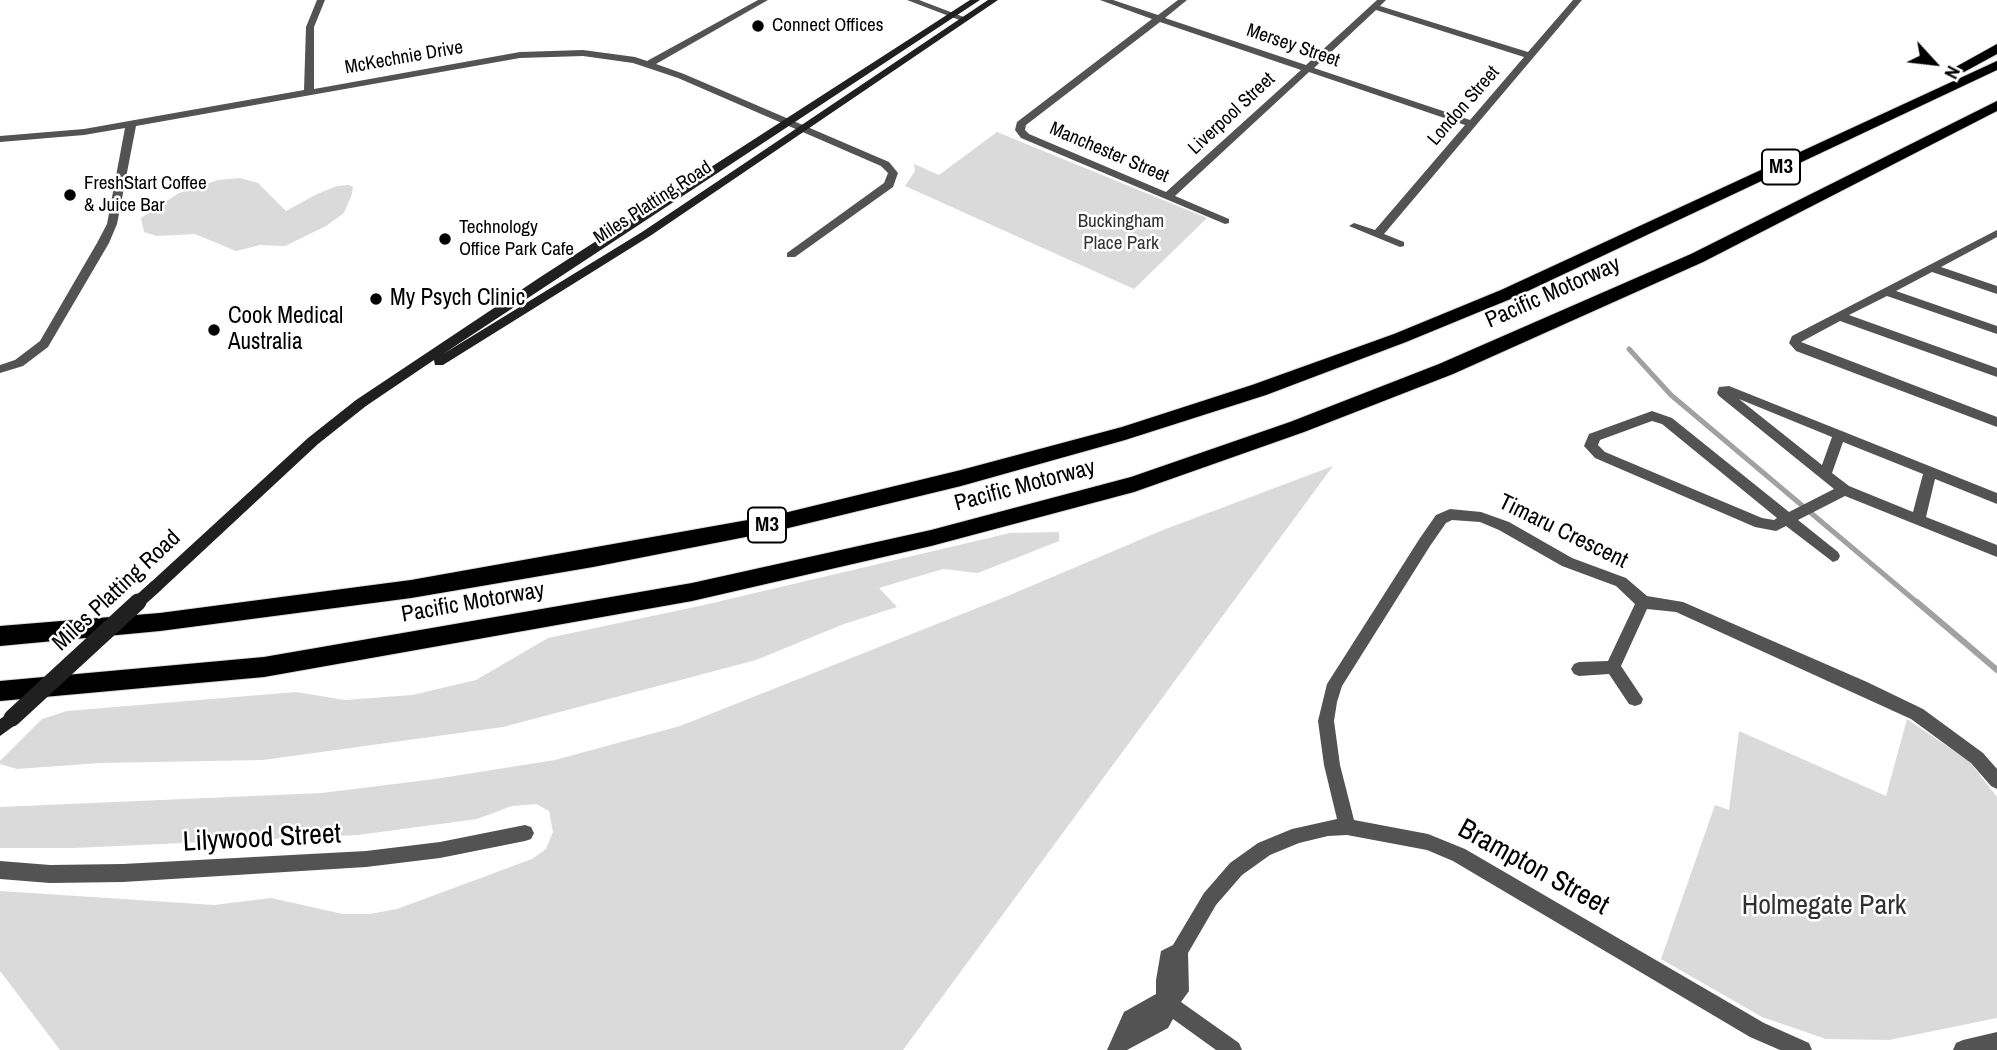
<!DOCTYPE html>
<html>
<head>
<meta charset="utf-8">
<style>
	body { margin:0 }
	#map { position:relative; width:1997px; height:1050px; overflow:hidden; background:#fff; font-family:"Archivo Narrow",sans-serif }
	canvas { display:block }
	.north { position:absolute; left:1899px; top:28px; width:70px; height:70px; -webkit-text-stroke:5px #fff; paint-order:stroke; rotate:117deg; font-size:19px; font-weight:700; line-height:28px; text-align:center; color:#000 }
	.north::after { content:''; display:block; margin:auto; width:24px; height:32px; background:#000; clip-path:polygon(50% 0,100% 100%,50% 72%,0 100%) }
</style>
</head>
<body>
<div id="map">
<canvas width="1997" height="1050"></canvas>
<div class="north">N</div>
</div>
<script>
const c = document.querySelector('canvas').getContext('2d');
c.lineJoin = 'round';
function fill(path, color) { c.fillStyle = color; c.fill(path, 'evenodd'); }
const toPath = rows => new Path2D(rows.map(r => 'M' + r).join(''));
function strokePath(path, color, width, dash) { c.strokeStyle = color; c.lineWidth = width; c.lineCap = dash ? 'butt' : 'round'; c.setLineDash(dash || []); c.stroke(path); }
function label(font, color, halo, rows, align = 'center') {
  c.font = font + ' "Archivo Narrow",sans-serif'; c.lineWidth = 5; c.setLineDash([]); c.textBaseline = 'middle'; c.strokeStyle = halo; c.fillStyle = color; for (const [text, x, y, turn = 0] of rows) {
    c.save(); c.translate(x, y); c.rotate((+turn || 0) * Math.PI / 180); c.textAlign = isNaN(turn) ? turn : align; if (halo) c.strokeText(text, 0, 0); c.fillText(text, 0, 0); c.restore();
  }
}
const green = toPath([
	[997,132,1207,218,1134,289,905,186,915,171,914,164,939,175],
	[240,178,258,183,286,211,317,194,337,186,349,185,353,187,352,194,344,213,326,226,285,246,260,245,236,251,195,234,157,236,144,232,141,218,179,193,218,180],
	[1333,466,903,1050,60,1050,0,971,0,891,214,905,271,898,343,914,370,914,397,909,532,859,546,849,553,832,549,811,536,804,512,806,477,819,358,835,74,848,0,848,0,807,322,793,435,779,555,760,680,726,1010,595,1163,530],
	[1059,532,1059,541,978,573,943,569,879,588,897,607,844,624,756,660,503,727,263,760,100,763,17,769,0,764,0,761,42,719,67,711,296,692,345,700,412,695,476,680,548,638,704,605,1010,533],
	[1907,719,1969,761,1997,797,1997,1018,1889,1040,1826,1039,1762,1017,1661,959,1715,805,1729,810,1739,731,1886,796]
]);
const streamFar1 = toPath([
	[1629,349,1671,395,1919,604]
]);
const stream = toPath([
	[1917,602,1997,670]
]);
const street = toPath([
	[317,0,325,0,314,27,314,89,520,52,583,50,635,57,647,61,758,0,768,0,656,64,684,74,889,162,898,173,893,187,795,257,787,257,787,253,884,183,888,173,881,166,678,78,633,63,583,56,520,58,136,126,117,224,109,243,48,347,23,366,0,373,0,365,15,360,40,341,97,243,107,224,125,128,84,135,0,142,0,136,84,129,304,90,306,27,317,0],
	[907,0,919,0,969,19,962,21,907,0],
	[1100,0,1113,0,1158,15,1178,0,1187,0,1165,18,1306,65,1377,0,1386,0,1380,6,1528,52,1573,0,1582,0,1384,234,1404,242,1404,246,1400,247,1349,226,1354,223,1375,230,1465,125,1309,72,1175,196,1229,219,1229,223,1225,224,1021,138,1015,130,1017,122,1152,19,1100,0],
	[1376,10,1524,57,1470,120,1314,68,1376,10],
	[1160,22,1301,70,1166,192,1029,134,1025,130,1026,125,1160,22],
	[1997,230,1997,237,1941,267,1997,286,1997,294,1932,272,1896,291,1997,326,1997,334,1887,296,1849,315,1997,368,1997,377,1840,321,1801,342,1997,417,1997,427,1796,351,1789,343,1792,336,1997,230],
	[1729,386,1997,493,1997,504,1935,479,1926,517,1997,545,1997,557,1845,496,1798,520,1838,552,1840,556,1838,560,1833,562,1786,526,1776,531,1755,527,1595,458,1584,446,1589,434,1652,411,1672,418,1789,512,1834,489,1719,396,1717,393,1719,387,1729,386],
	[1739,399,1832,437,1822,465,1739,399],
	[1652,421,1662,424,1777,518,1774,520,1762,518,1605,452,1598,445,1600,440,1652,421],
	[1843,442,1923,474,1913,512,1849,486,1832,473,1843,442],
	[1450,509,1481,512,1509,522,1572,558,1626,578,1647,596,1683,602,1867,682,1923,709,1983,753,1997,769,1997,789,1991,786,1971,763,1911,719,1676,612,1647,609,1621,666,1643,699,1641,704,1635,706,1629,704,1609,674,1579,676,1574,674,1571,669,1574,664,1579,662,1608,661,1635,604,1616,586,1562,566,1499,530,1480,522,1452,520,1446,523,1430,546,1342,686,1337,702,1334,721,1340,765,1354,820,1428,834,1465,849,1764,1023,1809,1043,1812,1050,1780,1050,1750,1037,1453,861,1427,850,1347,835,1328,836,1299,843,1270,855,1242,875,1216,905,1188,953,1189,991,1181,1002,1239,1043,1242,1050,1216,1050,1173,1019,1168,1028,1127,1050,1107,1050,1124,1012,1156,994,1156,980,1161,951,1173,945,1204,893,1230,863,1258,843,1292,829,1337,819,1324,765,1318,721,1327,684,1420,538,1436,515,1450,509],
	[525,825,531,827,534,833,531,839,525,841,440,858,366,867,123,882,50,883,0,879,0,861,50,865,123,864,366,851,440,842,525,825],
	[1997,1032,1997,1050,1953,1050,1956,1043,1963,1040,1997,1032]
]);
const secondary = toPath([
	[970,0,980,0,443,354,642,232,988,0,998,0,650,236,443,365,435,365,434,360,366,406,318,444,160,591,150,591,148,587,150,583,308,438,356,400,542,276,970,0],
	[12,711,18,713,20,718,18,723,0,736,0,719,12,711]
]);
const highway = toPath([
	[1997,44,1997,54,1964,72,1954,72,1952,69,1997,44],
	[1997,61,1997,70,1513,298,1406,342,1266,395,1125,440,961,486,776,531,593,567,411,598,160,631,0,646,0,626,160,613,411,580,776,515,961,470,1122,427,1252,385,1394,334,1501,290,1997,61],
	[1997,101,1997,111,1703,262,1453,374,1304,432,1134,492,931,546,692,601,264,677,0,701,0,681,264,657,692,583,931,530,1131,477,1290,422,1439,364,1691,254,1997,101]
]);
const secondaryBridgeFar1 = toPath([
	[136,604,155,587]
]);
const secondaryBridge = toPath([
	[12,718,138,602]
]);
const markers = [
	[758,26,7,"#000"],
	[70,195,7,"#000"],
	[445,239,7,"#000"],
	[376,299,7,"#000"],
	[214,330,7,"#000"]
];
const farPoinames = [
	["Connect Offices",772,26],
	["FreshStart Coffee",84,184],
	["& Juice Bar",84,206],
	["Technology",459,228],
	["Office Park Cafe",459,250]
];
const farStreetnames = [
	["Mersey Street",1293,46,19],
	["McKechnie Drive",404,58,-10],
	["London Street",1464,106,-49],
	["Liverpool Street",1232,114,-43],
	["Manchester Street",1109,153,23],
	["Miles Platting Road",653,203,-33]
];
const farParknames = [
	["Buckingham",1121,222],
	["Place Park",1121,244]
];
const shields = [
	[1781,167,38],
	[767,525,38]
];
const shieldNames = [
	["M3",1781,167],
	["M3",767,525]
];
const streetNames = [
	["Pacific Motorway",1553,293,-24],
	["Pacific Motorway",1025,486,-15],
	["Timaru Crescent",1563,532,26],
	["Miles Platting Road",117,591,-43],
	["Pacific Motorway",473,603,-10]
];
const poiNames = [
	["My Psych Clinic",390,299],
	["Cook Medical",228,317],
	["Australia",228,343]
];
const nearStreetnames = [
	["Lilywood Street",262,839,-3],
	["Brampton Street",1533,868,29]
];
const nearParknames = [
	["Holmegate Park",1824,906]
];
fill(green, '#dadada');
strokePath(streamFar1, '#a1a1a1', 5);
strokePath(stream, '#a1a1a1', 6);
strokePath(highway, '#dbdbdb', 2);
fill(street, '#535353');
fill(secondary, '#202020');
fill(highway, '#000');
strokePath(secondaryBridgeFar1, '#202020', 13);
strokePath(secondaryBridge, '#202020', 17);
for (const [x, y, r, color] of markers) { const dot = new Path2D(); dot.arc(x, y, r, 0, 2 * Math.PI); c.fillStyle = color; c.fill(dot); strokePath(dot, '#fff', 2.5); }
label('19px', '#000', '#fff', farPoinames, 'left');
label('19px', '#000', '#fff', farStreetnames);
label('19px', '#313131', '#fff', farParknames);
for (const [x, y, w] of shields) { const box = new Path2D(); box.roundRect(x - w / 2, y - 17.5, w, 35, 5); c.fillStyle = '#fff'; c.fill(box); strokePath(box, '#000', 2); }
label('bold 21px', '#000', null, shieldNames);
label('23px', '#000', '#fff', streetNames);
label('23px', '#000', '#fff', poiNames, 'left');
label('28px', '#000', '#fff', nearStreetnames);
label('28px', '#313131', '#fff', nearParknames);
</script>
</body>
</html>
